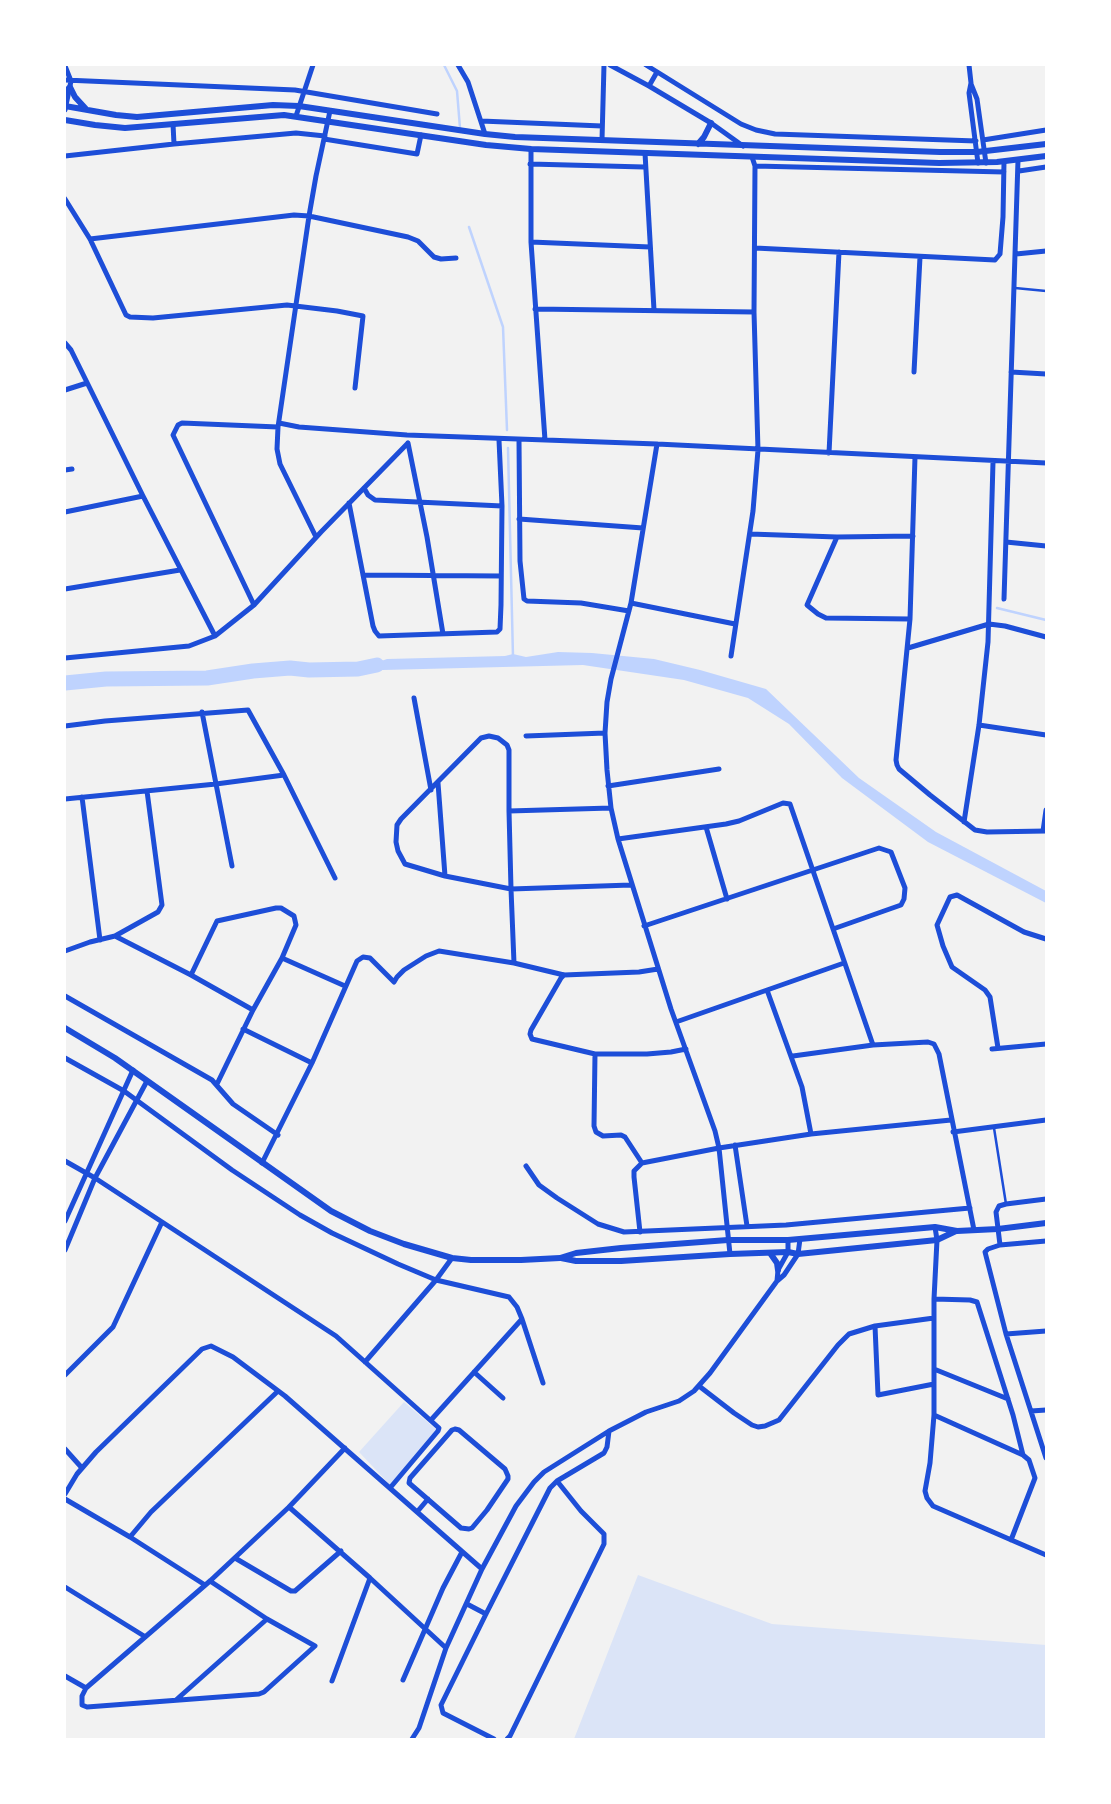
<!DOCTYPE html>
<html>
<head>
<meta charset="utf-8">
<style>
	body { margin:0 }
	#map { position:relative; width:1111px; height:1804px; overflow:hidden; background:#f2f2f2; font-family:"DM Sans",sans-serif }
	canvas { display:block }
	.frame { position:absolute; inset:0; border:66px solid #fff; pointer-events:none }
</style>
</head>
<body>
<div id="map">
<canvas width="1111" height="1804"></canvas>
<div class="frame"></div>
</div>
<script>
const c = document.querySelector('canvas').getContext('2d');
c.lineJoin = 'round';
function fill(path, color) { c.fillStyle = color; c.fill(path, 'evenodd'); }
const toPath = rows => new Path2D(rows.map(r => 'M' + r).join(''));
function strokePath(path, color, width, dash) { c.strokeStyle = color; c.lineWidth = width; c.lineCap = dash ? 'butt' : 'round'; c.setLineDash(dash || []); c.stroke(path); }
const green = toPath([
	[404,1402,437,1430,392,1487,359,1452],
	[638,1575,772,1624,1046,1645,1046,1739,574,1739]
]);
const water = toPath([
	[558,652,592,653,654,659,700,670,766,689,859,778,936,832,1046,891,1046,903,928,842,842,778,789,724,748,698,684,680,583,665,383,670,358,669,387,659,505,656,513,654,526,657]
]);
const stream = toPath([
	[444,65,457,91,460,128],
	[469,227,503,327,507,430],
	[508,448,513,657],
	[997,608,1046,620]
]);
const river = toPath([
	[65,683,106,679,207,678,253,671,290,668,309,670,358,669,377,665]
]);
const service = toPath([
	[1015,288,1046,291],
	[994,1128,1006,1204]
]);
const minor = toPath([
	[458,65,468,82,485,134],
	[610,65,649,86,711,123,743,146],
	[646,65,741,124,756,130,775,134,976,141],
	[969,65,971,83,969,93,978,163],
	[65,66,71,81,65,110],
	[65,80,295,90,437,114],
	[971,84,977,99,986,163],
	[649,86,657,72],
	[296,116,313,65],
	[481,121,602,126],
	[173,124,174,144],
	[324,139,417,154,421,135],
	[602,140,604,65],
	[983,140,1046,130],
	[531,149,531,242,545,440],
	[645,153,654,310],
	[65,156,174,144,296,133,325,136],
	[530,164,644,167],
	[755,166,1004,172],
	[1019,171,1046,167],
	[65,199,90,239,126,315,130,317,153,318,287,305,337,311,363,316,355,388],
	[90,239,294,215,309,216,408,237,418,241,434,257,441,259,456,258],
	[531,242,650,247],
	[755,248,995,260,1000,254,1003,217,1004,162],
	[1016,254,1046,251],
	[535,309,754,312],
	[65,343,71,350,143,496,215,636],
	[914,372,920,257],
	[1011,372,1046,374],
	[65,390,87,383],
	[279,423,299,427,407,435,657,444,1046,463],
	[519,440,520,561,524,599,527,601,581,603,629,611],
	[408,443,427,537,443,634],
	[657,444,631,603,611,679,607,702,605,733,607,770,611,808,618,839,671,1009,715,1131,719,1148,730,1254],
	[829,453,839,252],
	[915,457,910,619,896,760,897,765,899,769,930,795,975,830,987,832,1046,831],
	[65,470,72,469],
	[364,488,368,495,375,500,502,506],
	[349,503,373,626,375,631,379,636,497,632,500,629,501,605,502,506,499,440],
	[65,512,143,496],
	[519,519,643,528],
	[750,534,837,537,913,536],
	[316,537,280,464,277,449,278,427,309,216,316,176,330,111],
	[837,537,807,605,818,614,826,618,910,619],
	[1006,542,1046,546],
	[363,575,501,576],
	[65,589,180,570],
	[1004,599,1018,160],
	[631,603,735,624],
	[254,605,173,435,178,425,182,423,278,427],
	[908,648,989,624,1005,626,1046,637],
	[731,656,753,511,758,450,754,312,755,166,752,157],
	[65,658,189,646,215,636,254,605,321,532,408,443],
	[414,698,431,790],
	[202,712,232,866],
	[979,725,1046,735],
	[65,726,105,721,248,710,284,775,335,878],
	[526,736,605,733],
	[438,783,445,876],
	[608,786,719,769],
	[82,797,100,940],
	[65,799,216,784,284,775],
	[509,811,611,808],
	[964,822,979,725,988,642,993,462],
	[706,827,727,899],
	[1043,831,1046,810],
	[618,839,726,824,739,821,783,803,790,804,873,1045],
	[644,926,879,848,891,852,905,888,904,899,901,905,833,929],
	[115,936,158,912,162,905,147,791],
	[65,951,90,942,115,936,191,975,253,1010],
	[282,958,345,986],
	[514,963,511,889,509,811,509,750,507,745,498,738,489,736,481,738,401,819,397,825,396,842,398,851,405,864,445,876,511,889,631,885],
	[191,975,217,921,276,908,281,908,294,916,296,925,282,958,253,1010,217,1084],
	[564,975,561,978,531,1030,530,1034,532,1039,595,1054,647,1054,671,1052,686,1049],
	[767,990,802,1087,811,1134],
	[65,996,212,1080,233,1104,278,1135],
	[676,1022,844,963],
	[243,1029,312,1063],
	[998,1048,990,997,985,990,952,967,943,946,937,925,950,897,957,895,1024,932,1046,939],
	[992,1049,1046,1044],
	[595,1054,594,1126,596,1132,603,1136,621,1135,625,1137,642,1163],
	[793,1056,873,1045,928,1042,934,1044,939,1054,974,1230],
	[65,1058,124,1091,232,1170,300,1215,332,1233,398,1264,436,1280,509,1297,517,1307,522,1319,543,1383],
	[953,1132,1046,1120],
	[735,1145,747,1226],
	[65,1161,95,1178,336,1336,439,1428,438,1431,390,1488],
	[262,1163,312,1063,357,961,363,957,370,958,394,982,397,977,404,970,426,956,439,951,514,963,564,975,639,972,658,969],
	[526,1166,539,1185,557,1198,598,1224,624,1232,786,1225,970,1208],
	[65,1221,133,1070],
	[935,1227,937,1240,934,1299,934,1415,930,1463,925,1491,927,1498,933,1506,1046,1555],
	[640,1232,634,1177,634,1171,642,1163,719,1148,811,1134,951,1120],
	[1046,1241,1000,1245,988,1249,985,1252,1006,1334,1046,1458],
	[1000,1245,996,1212,999,1206,1006,1204,1046,1199],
	[65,1250,95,1178,147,1081],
	[777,1281,778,1270,788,1252,788,1240],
	[934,1299,970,1300,977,1302,1013,1415,1023,1455],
	[875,1326,878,1395,934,1384],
	[1006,1334,1046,1331],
	[365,1362,436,1280,452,1258],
	[934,1369,1008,1399],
	[474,1372,503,1398],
	[65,1375,113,1327,162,1222],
	[699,1386,734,1413,752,1425,758,1427,765,1426,779,1420,838,1345,849,1334,875,1326,934,1318],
	[1031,1411,1046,1410],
	[934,1415,1023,1455,1029,1460,1035,1478,1011,1540],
	[431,1420,522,1319],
	[455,1429,459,1430,505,1469,508,1476,508,1479,487,1510,472,1528,469,1529,461,1528,409,1483,410,1478,452,1430,455,1429],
	[65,1449,82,1468],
	[65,1494,77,1474,96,1452,202,1349,211,1346,233,1357,285,1396,482,1569],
	[65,1499,130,1537,205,1585],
	[289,1507,370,1578,446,1648],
	[417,1512,428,1499],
	[130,1537,151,1512,277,1392],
	[235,1558,291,1591,295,1591,341,1551],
	[210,1581,267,1619,315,1646,264,1692,259,1694,87,1707,82,1705,82,1696,86,1688,210,1581,289,1507,345,1448],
	[65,1587,144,1636],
	[467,1604,486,1614],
	[65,1676,86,1688],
	[403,1680,443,1588,462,1552],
	[332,1681,370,1578],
	[176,1700,267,1619],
	[412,1739,419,1728,446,1648,482,1569,516,1506,534,1482,544,1472,609,1431,646,1412,679,1401,694,1391,710,1373,777,1281,784,1275,798,1254,800,1239],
	[494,1739,443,1713,441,1705,486,1614,550,1488,557,1481,604,1453,607,1447,609,1431],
	[507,1739,510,1736,604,1544,604,1534,581,1511,557,1481]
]);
const tertiary = toPath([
	[65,92,70,87,75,97,86,109],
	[65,106,116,115,137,117,273,105,299,106,485,134,515,137,940,152,977,152,1046,144],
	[65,120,95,125,125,128,284,115,486,145,531,149,939,163,997,162,1046,156],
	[698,144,704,137,711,123],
	[65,1028,115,1058,331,1211,370,1231,404,1244,452,1258,471,1260,521,1260,560,1258,576,1253,621,1248,728,1240,788,1240,935,1227,957,1231,998,1229,1046,1223],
	[770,1253,777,1263,778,1270],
	[561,1258,576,1261,621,1261,730,1254,788,1252,798,1254,937,1240,956,1231]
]);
fill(green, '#dbe4f7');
fill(water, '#bfd3fe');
strokePath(stream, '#bfd3fe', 2.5);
strokePath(river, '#bfd3fe', 15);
strokePath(service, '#1d4ed8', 2.5);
strokePath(minor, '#1d4ed8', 5);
strokePath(tertiary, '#1d4ed8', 6);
</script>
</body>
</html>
